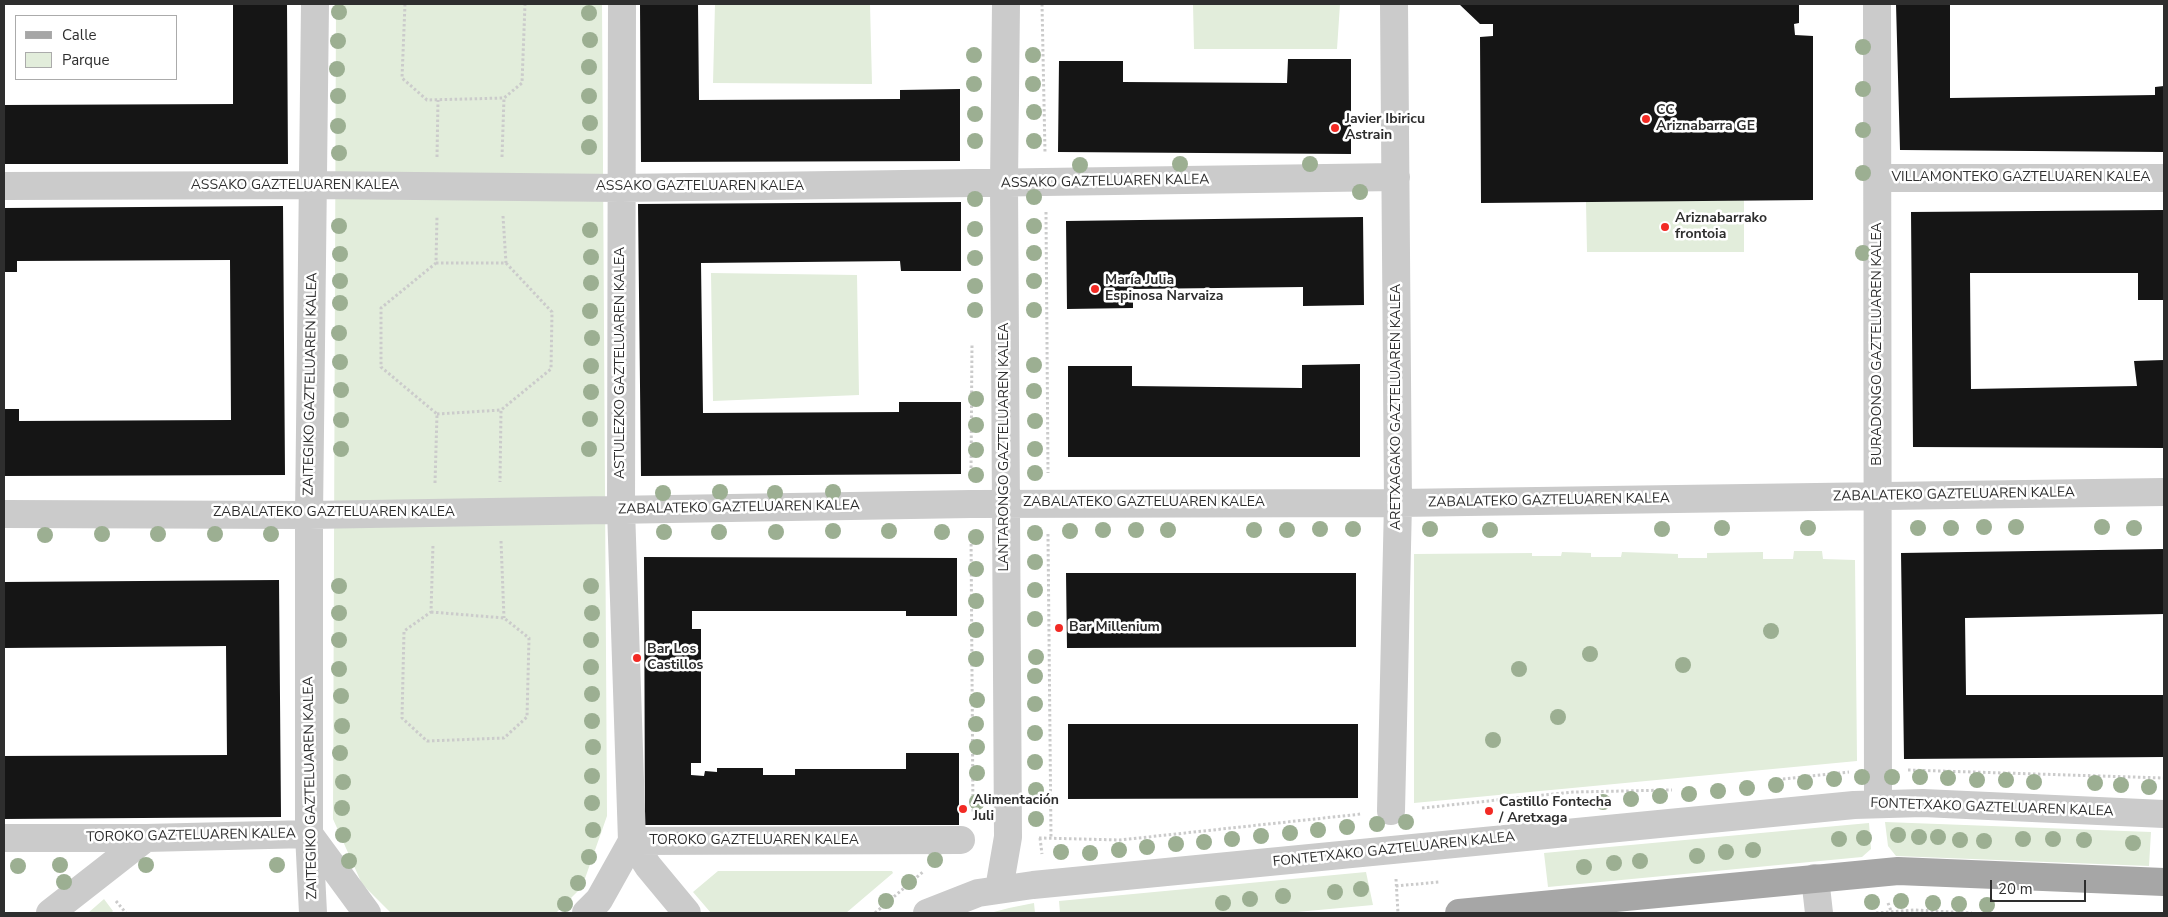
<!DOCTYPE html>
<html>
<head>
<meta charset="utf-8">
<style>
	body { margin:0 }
	#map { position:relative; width:2168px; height:917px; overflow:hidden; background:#fff; font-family:"Nunito Sans",sans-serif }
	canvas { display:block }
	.frame { position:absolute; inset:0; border:5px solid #2e2e2e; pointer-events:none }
	.legend { position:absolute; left:15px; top:15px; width:162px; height:65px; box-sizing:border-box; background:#fff; border:1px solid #ababab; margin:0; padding:6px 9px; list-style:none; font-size:15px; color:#2e2e2e }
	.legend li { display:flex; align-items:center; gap:10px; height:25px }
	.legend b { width:25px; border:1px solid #ababab }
	.scale { position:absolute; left:1990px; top:880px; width:96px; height:22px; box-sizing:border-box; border:2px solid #2e2e2e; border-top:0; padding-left:6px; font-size:15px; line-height:18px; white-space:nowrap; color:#2e2e2e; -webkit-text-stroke:4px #fff; paint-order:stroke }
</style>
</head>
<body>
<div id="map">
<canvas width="2168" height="917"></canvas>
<div class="frame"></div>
<ul class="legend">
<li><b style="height:6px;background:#a6a6a6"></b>Calle</li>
<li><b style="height:14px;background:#e2eddb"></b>Parque</li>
</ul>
<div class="scale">20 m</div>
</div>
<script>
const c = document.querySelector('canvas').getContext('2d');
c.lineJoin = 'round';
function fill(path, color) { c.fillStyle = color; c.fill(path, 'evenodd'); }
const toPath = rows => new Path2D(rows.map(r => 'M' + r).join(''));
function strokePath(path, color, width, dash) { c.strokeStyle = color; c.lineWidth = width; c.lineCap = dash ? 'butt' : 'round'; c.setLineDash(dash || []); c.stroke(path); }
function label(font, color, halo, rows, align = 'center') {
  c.font = font + ' "Nunito Sans",sans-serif'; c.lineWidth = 5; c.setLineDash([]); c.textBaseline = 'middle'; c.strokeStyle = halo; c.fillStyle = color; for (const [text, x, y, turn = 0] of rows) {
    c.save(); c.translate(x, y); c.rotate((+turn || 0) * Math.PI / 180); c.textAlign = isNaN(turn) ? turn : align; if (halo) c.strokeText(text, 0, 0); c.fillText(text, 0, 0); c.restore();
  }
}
const green = toPath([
	[336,4,602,4,607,816,582,887,556,913,391,913,362,884,333,819],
	[715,4,870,4,872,84,713,83],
	[1193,4,1340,4,1337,49,1194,49],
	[1744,200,1744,252,1587,252,1586,202],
	[711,273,857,275,859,395,713,401],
	[1794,551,1822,551,1823,559,1855,560,1857,761,1414,803,1414,554,1532,553,1532,556,1561,556,1562,552,1591,553,1591,557,1621,557,1622,552,1678,554,1678,558,1707,558,1707,553,1763,552,1763,559,1793,559],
	[1885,822,2151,832,2149,866,1896,856,1888,846],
	[1869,823,1871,849,1862,857,1548,887,1544,853],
	[718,871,892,871,893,873,846,913,711,913,693,892],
	[1366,872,1373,905,1286,913,1060,913,1059,901],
	[104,899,113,911,111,913,88,913],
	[1034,903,1035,913,990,913,1009,908]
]);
const building = toPath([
	[233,4,287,4,288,164,4,164,4,105,233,104],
	[640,4,698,4,699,100,900,99,900,90,960,89,960,161,641,162],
	[1459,4,1799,4,1799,23,1794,24,1795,35,1813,36,1813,200,1481,203,1480,37,1493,36,1493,24,1480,24],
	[1896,4,1950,4,1950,98,2155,95,2155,87,2164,86,2164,152,1900,150],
	[1288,59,1351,59,1351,154,1058,152,1059,61,1123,61,1123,82,1287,83],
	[961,202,961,271,901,271,900,261,701,263,703,413,899,412,899,402,961,402,961,474,641,476,638,204],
	[283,206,285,475,4,476,4,409,19,409,19,421,231,420,230,260,17,261,17,272,4,272,4,208],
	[2164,210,2164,300,2138,300,2138,273,1970,273,1971,389,2137,386,2134,361,2164,360,2164,448,1913,447,1911,212],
	[1363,217,1364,305,1303,306,1303,287,1133,289,1133,308,1067,309,1066,221],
	[1360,364,1360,457,1068,457,1068,366,1132,366,1132,386,1302,388,1302,365],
	[2164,549,2164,614,1965,618,1966,695,2164,695,2164,757,1904,759,1901,553],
	[644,557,957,558,957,616,906,616,906,611,692,611,692,629,701,629,701,763,691,763,691,775,704,776,705,771,717,772,717,768,763,768,763,775,795,775,795,769,906,769,906,753,959,753,959,825,645,825],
	[1066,573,1356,573,1356,647,1067,648],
	[279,580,281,817,4,819,4,756,227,755,226,646,4,648,4,582],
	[1068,724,1358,724,1358,798,1068,799]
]);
const path = toPath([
	[405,4,402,78,427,100,504,98,522,83,525,4],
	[1042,4,1045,153],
	[437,157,438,100],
	[502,157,504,98],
	[1046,212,1048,473],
	[503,216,506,263],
	[436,263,506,263,552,312,551,369,501,410],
	[437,414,501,410,500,482],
	[971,473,972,344],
	[435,483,437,414,381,367,381,308,436,263,437,216],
	[971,534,973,813],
	[1048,534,1051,838],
	[501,541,504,618],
	[431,612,504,618,529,638,527,717,504,738,427,741,402,718,404,631,431,612,433,544],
	[1908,770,2164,778],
	[1773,780,1849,772],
	[1422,808,1573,792,1672,790],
	[1039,838,1120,840,1361,814],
	[1040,838,1042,854],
	[1396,879,1398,913],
	[1396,886,1439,882],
	[116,901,126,913],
	[1888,903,1891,911],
	[875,913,924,871],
	[1876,913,1914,910,1972,913]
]);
const minor = toPath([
	[622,4,621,509,632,841,648,866,687,913],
	[1877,4,1878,804],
	[1878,178,2164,178],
	[4,186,313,185,621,188,1396,177],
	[4,514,309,515,971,504,1398,503,2164,492],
	[1391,811,1398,503,1394,4],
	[4,838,146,838,309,834,367,913],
	[1815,878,1819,913],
	[999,889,1008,837,1004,184,1006,4],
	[50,913,146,838],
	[313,913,309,834,309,515,315,4],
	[586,913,599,900,632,841,961,840],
	[927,913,978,893,1033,885,1854,805,1923,803,2164,814]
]);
const major = toPath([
	[1459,913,1898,871,2164,882]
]);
const trees = [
	[339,12],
	[589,13],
	[590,40],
	[338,41],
	[1863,47],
	[974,55],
	[1033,55],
	[589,67],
	[337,69],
	[974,84],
	[1033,84],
	[1863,89],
	[338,96],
	[589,96],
	[1034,112],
	[975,114],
	[590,123],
	[338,126],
	[1863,130],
	[975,141],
	[1034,141],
	[589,147],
	[339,153],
	[1180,164],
	[1310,164],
	[1080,165],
	[1863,173],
	[1360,192],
	[1034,197],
	[975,199],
	[339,226],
	[1034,226],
	[975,229],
	[590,230],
	[1034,253],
	[1863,253],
	[340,254],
	[591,257],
	[975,258],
	[340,281],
	[1034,281],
	[591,283],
	[975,286],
	[340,303],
	[975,310],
	[1034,310],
	[590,311],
	[339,333],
	[592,338],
	[340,362],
	[1034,365],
	[591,366],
	[341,390],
	[1034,391],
	[591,392],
	[976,399],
	[590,419],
	[341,420],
	[1035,421],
	[976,425],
	[341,449],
	[589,449],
	[1035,449],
	[976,450],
	[1035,473],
	[976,475],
	[720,492],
	[833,492],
	[663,493],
	[775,493],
	[1984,527],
	[2016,527],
	[2102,527],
	[1722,528],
	[1808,528],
	[1918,528],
	[1951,528],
	[2134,528],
	[1320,529],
	[1353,529],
	[1430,529],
	[1662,529],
	[1103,530],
	[1136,530],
	[1168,530],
	[1254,530],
	[1287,530],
	[1490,530],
	[833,531],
	[889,531],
	[1070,531],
	[664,532],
	[719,532],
	[776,532],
	[942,532],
	[1035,533],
	[102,534],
	[158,534],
	[215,534],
	[271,534],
	[45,535],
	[976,537],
	[1035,562],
	[976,569],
	[339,586],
	[591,586],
	[1035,590],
	[976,601],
	[339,613],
	[592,613],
	[1035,619],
	[976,630],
	[1771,631],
	[339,640],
	[591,640],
	[1590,654],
	[1036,657],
	[976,659],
	[1683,665],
	[591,667],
	[339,669],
	[1519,669],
	[1035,676],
	[592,694],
	[341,696],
	[977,700],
	[1035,704],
	[1558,717],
	[592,721],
	[976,724],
	[342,726],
	[1035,733],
	[1493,740],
	[593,747],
	[977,747],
	[340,753],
	[1035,762],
	[977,773],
	[592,776],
	[1862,777],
	[1892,777],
	[1920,777],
	[1948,778],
	[1834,779],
	[1977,780],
	[2006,780],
	[343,782],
	[1805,782],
	[2034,782],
	[2095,783],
	[1776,785],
	[2121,785],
	[2149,787],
	[1747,788],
	[1036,790],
	[1718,791],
	[1689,794],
	[1660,796],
	[1631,799],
	[977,802],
	[1603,802],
	[592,803],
	[342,808],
	[1036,819],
	[1406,822],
	[1377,824],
	[1347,827],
	[593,830],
	[1318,830],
	[1290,833],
	[343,835],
	[1898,835],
	[1261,836],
	[1919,837],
	[1938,837],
	[1864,838],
	[1232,839],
	[1839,839],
	[2023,839],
	[2053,839],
	[1960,840],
	[2084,840],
	[1984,841],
	[1204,842],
	[2133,843],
	[1176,844],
	[1147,847],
	[1119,850],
	[1753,850],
	[1061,852],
	[1726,852],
	[1090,853],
	[1697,856],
	[589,857],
	[935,860],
	[349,861],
	[1640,861],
	[1614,863],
	[60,865],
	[146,865],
	[277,865],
	[18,866],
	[1584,867],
	[64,882],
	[909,882],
	[578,883],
	[1361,889],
	[1335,892],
	[1283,896],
	[1250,899],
	[886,901],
	[1901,901],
	[1872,902],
	[1223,903],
	[1933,903],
	[565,904],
	[1959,904],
	[1987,905]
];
const markers = [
	[1646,119,5,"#f22a24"],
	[1335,128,5,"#f22a24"],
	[1665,227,5,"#f22a24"],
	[1095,289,5,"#f22a24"],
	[1059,628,5,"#f22a24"],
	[637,658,5,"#f22a24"],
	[963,809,5,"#f22a24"],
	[1489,811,5,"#f22a24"]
];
const poiNames = [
	["CC",1656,111],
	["Ariznabarra GE",1656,127],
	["Javier Ibiricu",1345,120],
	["Astrain",1345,136],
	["Ariznabarrako",1675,219],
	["frontoia",1675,235],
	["María Julia",1105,281],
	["Espinosa Narvaiza",1105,297],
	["Bar Millenium",1069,628],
	["Bar Los",647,650],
	["Castillos",647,666],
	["Alimentación",973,801],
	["Juli",973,817],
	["Castillo Fontecha",1499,803],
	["/ Aretxaga",1499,819]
];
const streetNames = [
	["VILLAMONTEKO GAZTELUAREN KALEA",2021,178],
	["ASSAKO GAZTELUAREN KALEA",1105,182,-1],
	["ASSAKO GAZTELUAREN KALEA",295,186],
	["ASSAKO GAZTELUAREN KALEA",700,187],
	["BURADONGO GAZTELUAREN KALEA",1878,344,-90],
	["ASTULEZKO GAZTELUAREN KALEA",621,363,-90],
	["ZAITEGIKO GAZTELUAREN KALEA",311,384,-89],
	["ARETXAGAKO GAZTELUAREN KALEA",1397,407,-90],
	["LANTARONGO GAZTELUAREN KALEA",1005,447,-90],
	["ZABALATEKO GAZTELUAREN KALEA",1954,495,-1],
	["ZABALATEKO GAZTELUAREN KALEA",1549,501,-1],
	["ZABALATEKO GAZTELUAREN KALEA",1144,503],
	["ZABALATEKO GAZTELUAREN KALEA",739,508,-1],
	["ZABALATEKO GAZTELUAREN KALEA",334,513],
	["ZAITEGIKO GAZTELUAREN KALEA",311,788,-91],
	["FONTETXAKO GAZTELUAREN KALEA",1992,808,2],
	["TOROKO GAZTELUAREN KALEA",191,836,-1],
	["TOROKO GAZTELUAREN KALEA",754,841],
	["FONTETXAKO GAZTELUAREN KALEA",1394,850,-6]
];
fill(green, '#e2eddb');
fill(building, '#151515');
strokePath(path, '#cbcbcb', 3, [2.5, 2.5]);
strokePath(minor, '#cbcbcb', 28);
strokePath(major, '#a6a6a6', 28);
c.fillStyle = '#9caf92';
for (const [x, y] of trees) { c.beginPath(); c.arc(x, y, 8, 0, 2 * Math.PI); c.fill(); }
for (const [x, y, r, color] of markers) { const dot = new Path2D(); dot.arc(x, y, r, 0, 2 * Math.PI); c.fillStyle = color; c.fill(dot); strokePath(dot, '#fff', 2); }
label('bold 14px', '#2e2e2e', '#fff', poiNames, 'left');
label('14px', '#2e2e2e', '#fff', streetNames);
</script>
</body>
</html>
